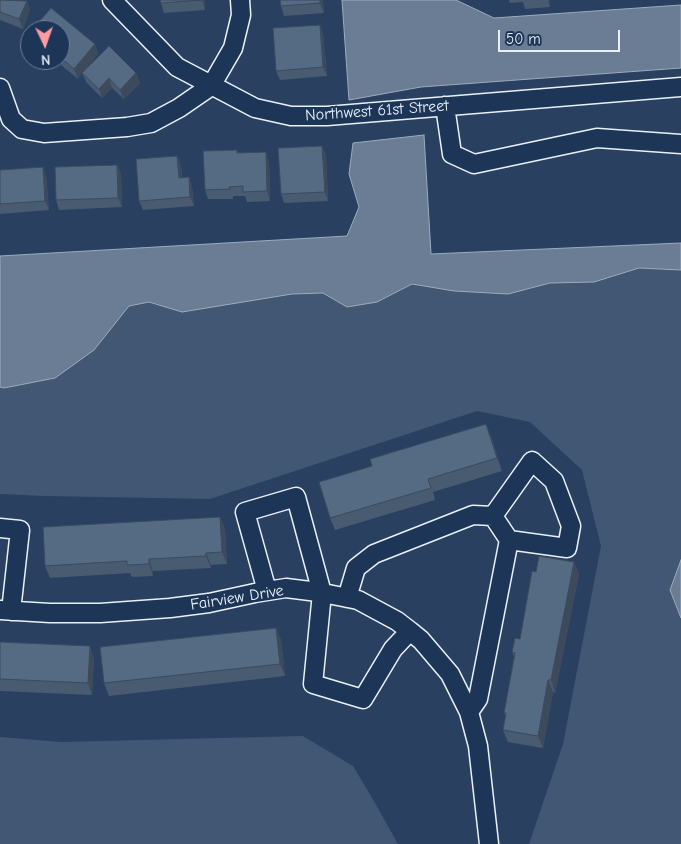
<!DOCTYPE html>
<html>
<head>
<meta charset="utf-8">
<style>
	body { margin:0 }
	#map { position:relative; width:681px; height:844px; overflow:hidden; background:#294061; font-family:"Comic Neue",sans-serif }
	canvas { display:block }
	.north { position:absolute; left:20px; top:20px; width:50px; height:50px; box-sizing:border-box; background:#1d3557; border:1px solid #6e8097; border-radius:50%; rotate:177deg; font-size:14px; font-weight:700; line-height:20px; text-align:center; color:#e8f1f8 }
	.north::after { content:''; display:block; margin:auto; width:18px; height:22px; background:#ff9aa2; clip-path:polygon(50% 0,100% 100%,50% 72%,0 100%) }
	.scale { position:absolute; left:498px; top:30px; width:122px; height:22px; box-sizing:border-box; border:2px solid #e8f1f8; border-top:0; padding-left:6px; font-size:15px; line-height:18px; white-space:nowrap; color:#e8f1f8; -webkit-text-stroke:4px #1d3557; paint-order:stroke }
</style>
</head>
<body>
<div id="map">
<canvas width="681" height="844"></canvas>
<div class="north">N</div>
<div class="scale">50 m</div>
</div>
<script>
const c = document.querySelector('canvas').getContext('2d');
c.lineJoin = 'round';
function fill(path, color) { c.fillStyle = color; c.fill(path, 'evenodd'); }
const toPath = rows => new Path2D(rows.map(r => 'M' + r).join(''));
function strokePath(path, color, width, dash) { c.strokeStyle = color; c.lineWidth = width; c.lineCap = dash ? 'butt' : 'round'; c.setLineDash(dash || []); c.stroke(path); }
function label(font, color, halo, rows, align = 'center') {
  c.font = font + ' "Comic Neue",sans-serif'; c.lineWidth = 4; c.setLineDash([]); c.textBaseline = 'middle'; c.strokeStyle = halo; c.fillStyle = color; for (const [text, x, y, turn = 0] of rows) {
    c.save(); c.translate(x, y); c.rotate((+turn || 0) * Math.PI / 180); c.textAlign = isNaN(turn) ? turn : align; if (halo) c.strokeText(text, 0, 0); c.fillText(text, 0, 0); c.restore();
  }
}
const green = toPath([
	[347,236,430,254,681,243,681,844,529,844,563,744,601,546,582,470,530,422,477,411,210,499,45,496,0,494,0,256],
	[303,736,353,766,374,801,398,844,0,844,0,737,61,742]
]);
const water = toPath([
	[342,0,456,0,494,18,681,5,681,68,421,87,349,100,342,0],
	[424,135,431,254,681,243,681,270,639,268,594,282,550,283,508,294,454,291,412,284,377,302,347,307,323,293,292,294,182,312,149,302,129,306,94,350,55,378,4,388,0,387,0,256,347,236,359,207,349,174,353,143,424,135],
	[681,560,681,618,670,590,681,560]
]);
const minor = toPath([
	[112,0,177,67,255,108,291,116,327,116,681,87],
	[0,88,11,119,22,129,44,133,127,127,151,123,179,108,211,86,233,48,241,15,240,0],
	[445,106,452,154,474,164,597,138,681,144],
	[493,516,532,461,554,481,571,526,567,548,509,540],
	[0,528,20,530,11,611],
	[267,591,245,512,296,497,322,593,313,684,363,699,393,649,410,631],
	[347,598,356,568,374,554,473,515,493,516,509,540,478,699,469,712],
	[0,610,50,613,100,613,170,608,209,603,255,593,286,588,318,592,358,600,397,621,410,631,421,640,450,674,469,712,478,746,489,844]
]);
const wall = toPath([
	[0,0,27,1,30,10,23,29,0,20],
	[205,0,205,10,164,13,161,3],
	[280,0,323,0,324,13,284,16,281,6],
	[509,0,550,0,550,7,525,9,523,2,510,3],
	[320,25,323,34,327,76,280,80,276,71],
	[60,30,95,44,98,54,83,73,136,73,140,83,124,99,112,88,102,98,86,82,82,73,78,79,55,60,60,60],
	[322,146,326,156,328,201,284,203,281,194],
	[238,152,269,161,270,201,247,202,245,196,233,196,233,199,208,199,205,190],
	[177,156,181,165,182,178,189,177,192,187,194,206,143,210,139,201],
	[117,165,121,174,122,207,59,210,56,200],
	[0,170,46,176,49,210,0,214],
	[491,436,502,471,433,492,435,500,335,530,330,518,372,466],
	[220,517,225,529,227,564,211,565,211,568,153,571,153,576,132,577,130,573,50,578,45,566],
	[574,562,579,574,555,693,553,692,543,748,508,742,503,730,506,717,504,713,514,657,512,652,520,639,536,572],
	[276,628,281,640,285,676,109,696,104,683],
	[0,642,94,658,92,695,0,691]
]);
const shadedWall = toPath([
	[202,0,205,0,205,10],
	[320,0,323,0,324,13,320,3],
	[548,0,550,0,550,7],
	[27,1,30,10,23,29,19,19],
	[320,25,323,34,327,76,323,67],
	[95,44,98,54,78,79,74,69],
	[136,73,140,83,124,99,120,90],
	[109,78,112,88,102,98,99,89],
	[322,146,326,156,328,201,325,192],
	[266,152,269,161,270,201,267,191],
	[177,156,181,165,183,188,179,178],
	[117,165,121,174,122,207,118,198],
	[43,167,46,176,49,210,45,201],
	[189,177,192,187,194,206,190,197],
	[486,424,491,436,502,471,497,458],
	[220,517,225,529,227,564,222,552],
	[206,553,211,565,211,568,206,556],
	[149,559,153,571,153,576,149,564],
	[574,562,579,574,555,693,551,680],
	[276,628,281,640,285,676,280,664],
	[90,646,94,658,92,695,88,683],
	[548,680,553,692,543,748,538,736]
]);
const building = toPath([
	[0,0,27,1,19,19,0,12,0,0],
	[160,0,202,0,161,3,160,0],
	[280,0,320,0,320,3,281,6,280,0],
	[51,8,95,44,74,69,60,57,60,30,32,30,51,8],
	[320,25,323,67,276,71,273,28,320,25],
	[109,46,136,73,120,90,109,78,99,89,82,73,109,46],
	[322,146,325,192,281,194,278,148,322,146],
	[237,150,237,153,266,152,267,191,243,192,243,186,229,187,230,189,205,190,203,151,237,150],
	[177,156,179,178,189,177,190,197,139,201,136,159,177,156],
	[117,165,118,198,56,200,55,167,117,165],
	[43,167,45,201,0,204,0,170,43,167],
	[486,424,497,458,428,479,431,488,330,518,319,482,372,466,370,459,486,424],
	[220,517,222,552,206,553,206,556,149,559,149,564,127,565,127,561,45,566,43,527,220,517],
	[539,556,574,562,551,680,548,680,538,736,503,730,506,713,504,713,515,653,512,652,515,638,520,639,532,571,536,572,539,556],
	[276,628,280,664,104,683,100,647,276,628],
	[0,642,90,646,88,683,0,679,0,642]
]);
const streetNames = [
	["Northwest 61st Street",377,111,-4],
	["Fairview Drive",237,598,-9]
];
fill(green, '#415774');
fill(water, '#6b7c95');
strokePath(water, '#9dabbd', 1);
strokePath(minor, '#e8f1f8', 21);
strokePath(minor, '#1d3557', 18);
fill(wall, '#495b71');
fill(shadedWall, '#3c4a5c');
fill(building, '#556a83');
strokePath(building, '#3c4a5c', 1);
label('16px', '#e8f1f8', '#1d3557', streetNames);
</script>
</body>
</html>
